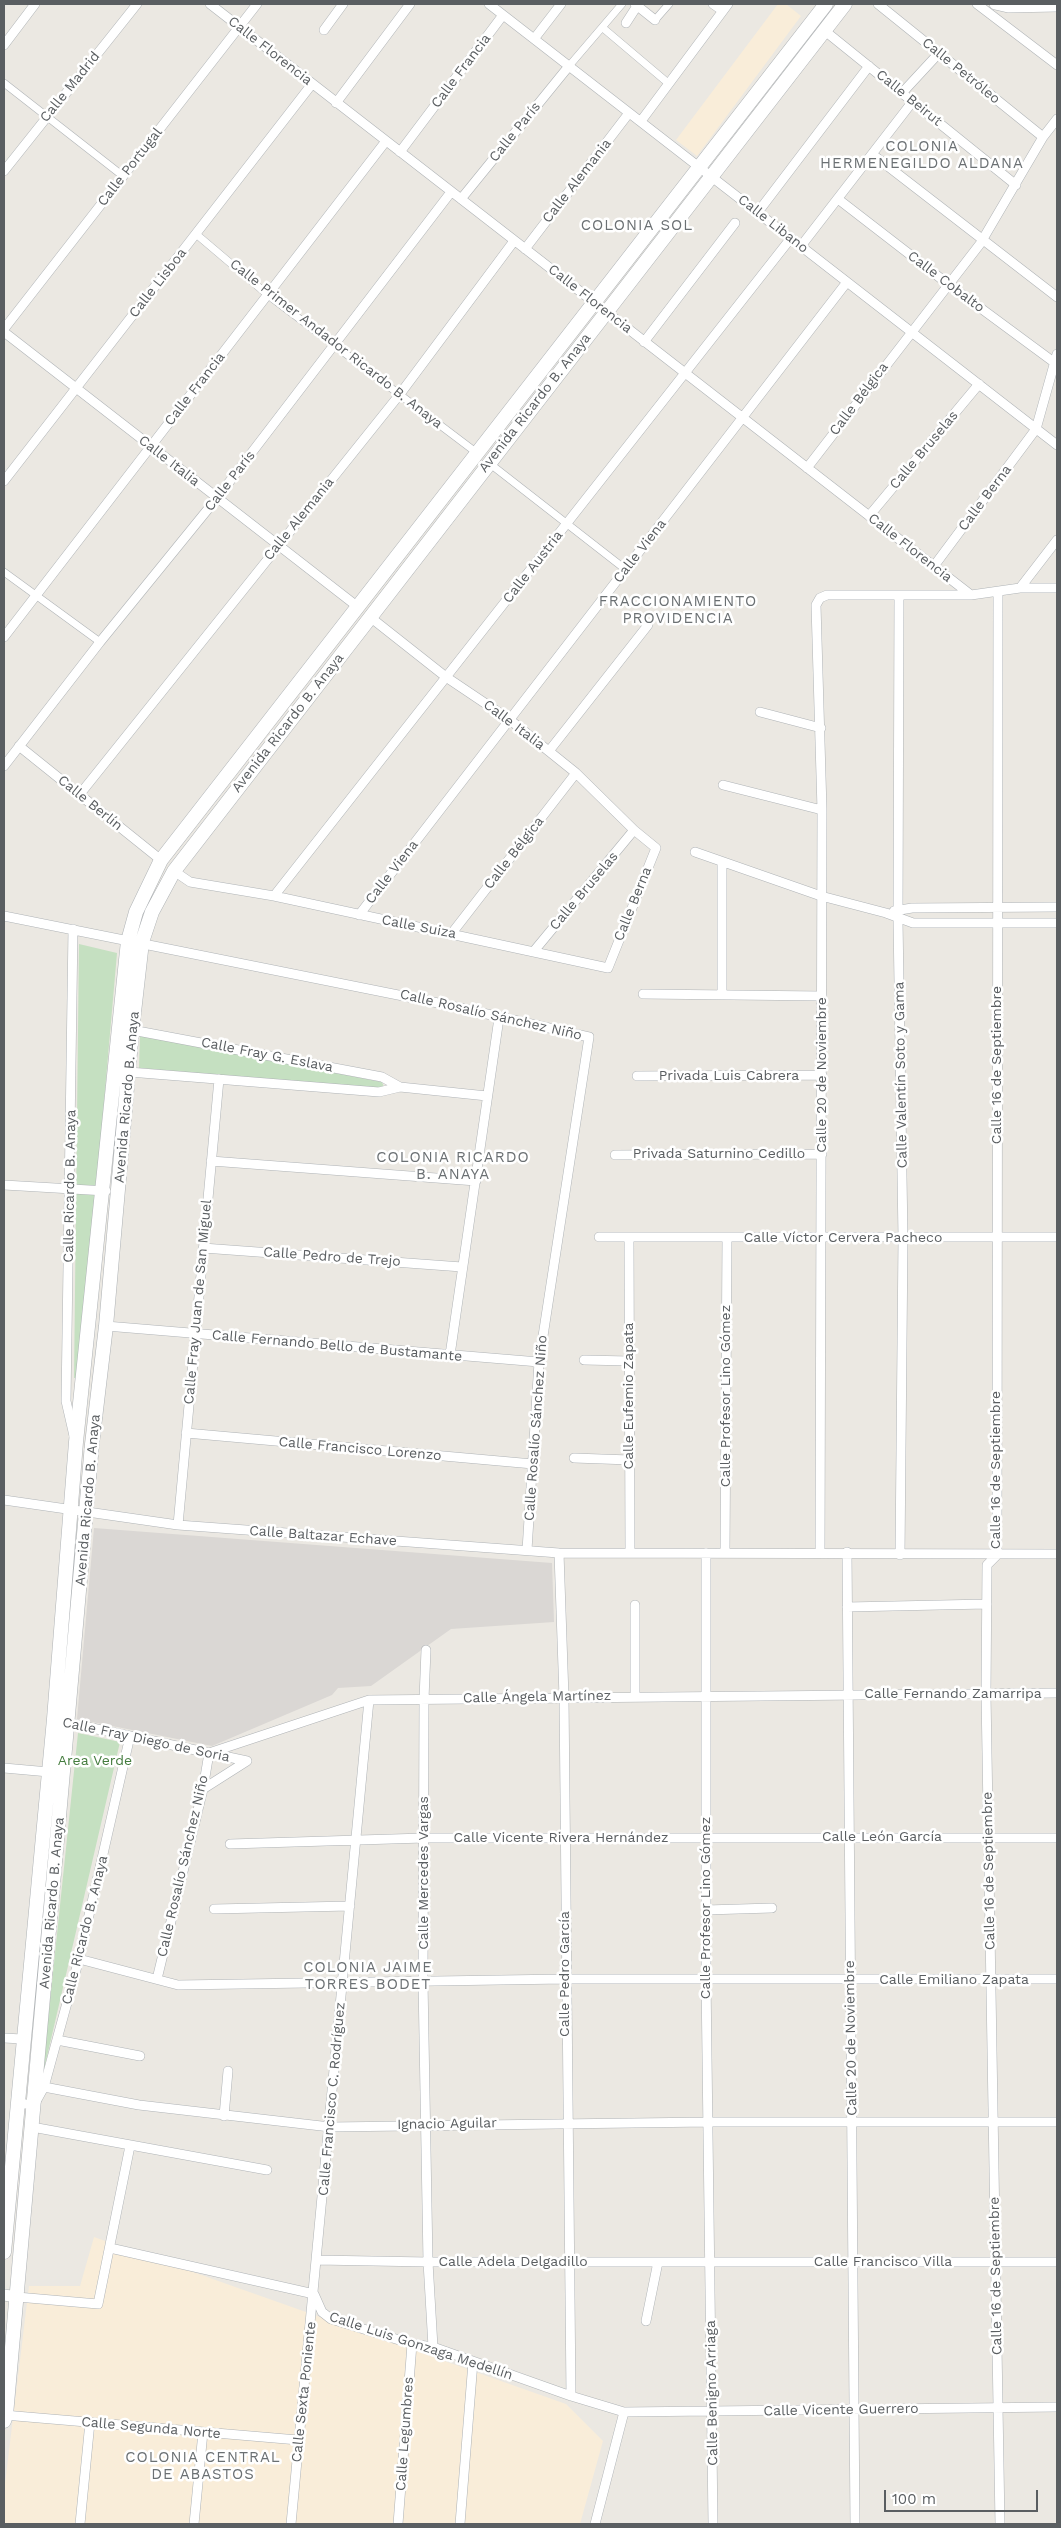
<!DOCTYPE html>
<html>
<head>
<meta charset="utf-8">
<style>
	body { margin:0 }
	#map { position:relative; width:1061px; height:2528px; overflow:hidden; background:#ebe8e2; font-family:"Work Sans",sans-serif }
	canvas { display:block }
	.frame { position:absolute; inset:0; border:5px solid #5a5e61; pointer-events:none }
	.scale { position:absolute; left:884px; top:2490px; width:154px; height:22px; box-sizing:border-box; border:2px solid #5a5e61; border-top:0; padding-left:6px; font-size:15px; line-height:18px; white-space:nowrap; color:#5a5e61; -webkit-text-stroke:4px #fff; paint-order:stroke }
</style>
</head>
<body>
<div id="map">
<canvas width="1061" height="2528"></canvas>
<div class="frame"></div>
<div class="scale">100 m</div>
</div>
<script>
const c = document.querySelector('canvas').getContext('2d');
c.lineJoin = 'round';
function fill(path, color) { c.fillStyle = color; c.fill(path, 'evenodd'); }
const toPath = rows => new Path2D(rows.map(r => 'M' + r).join(''));
function strokePath(path, color, width, dash) { c.strokeStyle = color; c.lineWidth = width; c.lineCap = dash ? 'butt' : 'round'; c.setLineDash(dash || []); c.stroke(path); }
function label(font, color, halo, rows, align = 'center') {
  c.font = font + ' "Work Sans",sans-serif'; c.lineWidth = 5; c.setLineDash([]); c.textBaseline = 'middle'; c.strokeStyle = halo; c.fillStyle = color; for (const [text, x, y, turn = 0] of rows) {
    c.save(); c.translate(x, y); c.rotate((+turn || 0) * Math.PI / 180); c.textAlign = isNaN(turn) ? turn : align; if (halo) c.strokeText(text, 0, 0); c.fillText(text, 0, 0); c.restore();
  }
}
const commercial = toPath([
	[778,4,786,4,801,16,697,156,676,140],
	[94,2237,566,2404,603,2441,580,2524,4,2524,4,2492,29,2286,80,2286]
]);
const industrial = toPath([
	[94,1528,552,1563,554,1622,451,1629,371,1686,338,1688,332,1695,212,1746,77,1719]
]);
const green = toPath([
	[79,944,117,953,80,1378,74,1378],
	[140,1035,382,1082,384,1087,380,1089,139,1068],
	[78,1733,120,1742,42,2078]
]);
const pedestrian = toPath([
	[655,20,669,4],
	[603,28,668,83],
	[569,66,622,4],
	[4,83,123,176],
	[196,234,268,295,477,453],
	[489,463,625,569],
	[4,572,100,642]
]);
const minor = toPath([
	[210,4,971,595],
	[489,4,1057,445],
	[635,4,655,20],
	[713,4,723,11],
	[878,4,1043,137],
	[977,4,1057,65],
	[626,23,637,6],
	[324,30,343,4],
	[825,31,1016,185],
	[534,39,561,4],
	[4,45,35,4],
	[902,93,939,53],
	[336,103,410,4],
	[641,121,728,4],
	[400,152,503,15],
	[872,154,1057,297],
	[4,171,137,4],
	[461,199,569,66],
	[838,199,948,284,1055,363],
	[758,212,869,66],
	[801,246,913,101],
	[525,249,629,113],
	[4,329,257,4],
	[4,332,358,607],
	[644,342,735,223],
	[807,468,980,244,1043,137,1057,119],
	[4,481,312,84],
	[869,516,979,384],
	[934,566,1036,429,1057,354],
	[1020,588,1057,540],
	[998,592,997,1555,987,1565,986,1694,1000,2524],
	[899,595,898,920,903,1238,900,1555],
	[4,637,386,141],
	[760,712,821,728],
	[19,746,161,860],
	[549,751,648,625],
	[4,766,100,642,217,498,451,192],
	[723,785,822,810],
	[80,794,400,394,514,241],
	[695,852,821,896,886,913,913,923,1057,923],
	[722,863,722,995],
	[174,871,190,882,274,896,608,968,656,848,634,830,576,773,510,720,446,677,370,617],
	[274,896,791,238],
	[894,911,912,908,1057,907],
	[359,915,847,282],
	[4,916,438,1003,589,1037,539,1362,527,1550],
	[73,929,66,1401,74,1436],
	[452,933,576,773],
	[534,951,634,830],
	[643,994,822,996],
	[132,1030,382,1077,400,1087],
	[129,1072,379,1092,400,1087,487,1096],
	[637,1076,822,1075],
	[615,1155,822,1154],
	[211,1161,476,1181],
	[4,1185,106,1191],
	[599,1237,1057,1237],
	[629,1239,630,1553],
	[203,1248,462,1267],
	[106,1326,539,1362],
	[450,1355,499,1018],
	[584,1360,629,1361],
	[186,1433,533,1464],
	[574,1458,630,1460],
	[4,1500,178,1525,559,1553,1057,1554],
	[178,1525,219,1079],
	[820,1552,822,810,816,605,820,598,827,595,971,595,1020,588,1057,588],
	[847,1552,855,2524],
	[559,1553,564,1697,571,2396],
	[706,1553,706,1978,713,2524],
	[725,1553,727,1238],
	[847,1607,987,1604],
	[426,1650,424,1699,423,1981,428,2262,433,2347],
	[635,1696,635,1605],
	[64,1722,247,1761],
	[4,1768,49,1772],
	[203,1789,247,1761],
	[230,1844,424,1838,1057,1838],
	[214,1909,350,1906],
	[706,1910,772,1908],
	[79,1959,178,1985,565,1979,1057,1979],
	[157,1979,203,1789,209,1753,369,1700,1057,1693],
	[4,2038,22,2039],
	[57,2040,140,2056],
	[44,2087,139,2105,330,2127,709,2122,1057,2122],
	[17,2103,34,2105,44,2087,79,1959,130,1736],
	[224,2116,228,2071],
	[32,2127,267,2170],
	[110,2248,314,2294,322,2312,331,2319,412,2344,433,2347,571,2396,624,2412,1057,2407],
	[317,2260,428,2262,1057,2262],
	[17,2297,98,2304,130,2146],
	[646,2321,658,2262],
	[4,2415,298,2440],
	[80,2524,90,2422],
	[194,2524,203,2432],
	[291,2524,369,1700],
	[398,2524,412,2344],
	[460,2524,473,2362],
	[595,2524,624,2412]
]);
const tertiary = toPath([
	[995,4,1008,7,1057,6],
	[4,2295,17,2297]
]);
const secondary = toPath([
	[4,2252,54,1719,76,1442,128,941,136,912,161,860,826,4],
	[4,2421,6,2415,92,1444,106,1326,132,1030,142,942,152,912,174,871,845,4]
]);
const streetNames = [
	["Calle Florencia",270,51,38],
	["Calle Francia",461,71,-53],
	["Calle Petróleo",961,71,39],
	["Calle Madrid",70,87,-51],
	["Calle Beirut",909,98,39],
	["Calle París",515,132,-51],
	["Calle Portugal",130,167,-52],
	["Calle Alemania",577,181,-52],
	["Calle Libano",773,224,38],
	["Calle Cobalto",946,282,37],
	["Calle Lisboa",158,283,-52],
	["Calle Florencia",590,299,38],
	["Calle Primer Andador Ricardo B. Anaya",336,344,38],
	["Calle Francia",195,389,-52],
	["Calle Bélgica",859,399,-53],
	["Avenida Ricardo B. Anaya",535,403,-52],
	["Calle Bruselas",924,450,-50],
	["Calle Italia",169,461,38],
	["Calle París",230,481,-52],
	["Calle Berna",985,498,-53],
	["Calle Alemania",299,519,-51],
	["Calle Florencia",910,548,38],
	["Calle Viena",640,551,-52],
	["Calle Austria",533,567,-52],
	["Avenida Ricardo B. Anaya",288,723,-52],
	["Calle Italia",514,725,37],
	["Calle Berlín",90,803,39],
	["Calle Bélgica",514,853,-52],
	["Calle Viena",392,872,-52],
	["Calle Bruselas",584,891,-50],
	["Calle Berna",633,904,-68],
	["Calle Suiza",419,927,11],
	["Calle Rosalío Sánchez Niño",491,1015,13],
	["Calle Fray G. Eslava",267,1055,11],
	["Calle 16 de Septiembre",997,1065,-90],
	["Calle 20 de Noviembre",822,1075,-90],
	["Calle Valentín Soto y Gama",901,1075,-91],
	["Privada Luis Cabrera",729,1076],
	["Avenida Ricardo B. Anaya",127,1097,-85],
	["Privada Saturnino Cedillo",719,1154],
	["Calle Ricardo B. Anaya",70,1186,-89],
	["Calle Víctor Cervera Pacheco",843,1238],
	["Calle Pedro de Trejo",332,1257,4],
	["Calle Fray Juan de San Miguel",198,1302,-85],
	["Calle Fernando Bello de Bustamante",337,1346,5],
	["Calle Eufemio Zapata",629,1396,-90],
	["Calle Profesor Lino Gómez",726,1396,-90],
	["Calle Rosalío Sánchez Niño",536,1428,-86],
	["Calle Francisco Lorenzo",360,1449,5],
	["Calle 16 de Septiembre",996,1470,-90],
	["Avenida Ricardo B. Anaya",88,1500,-85],
	["Calle Baltazar Echave",323,1536,4],
	["Calle Fernando Zamarripa",953,1694],
	["Calle Ángela Martínez",537,1697,-1],
	["Calle Fray Diego de Soria",146,1740,12],
	["Calle León García",882,1837],
	["Calle Vicente Rivera Hernández",561,1838],
	["Calle Rosalío Sánchez Niño",183,1866,-77],
	["Calle 16 de Septiembre",989,1871,-91],
	["Calle Mercedes Vargas",424,1873,-90],
	["Avenida Ricardo B. Anaya",52,1903,-85],
	["Calle Profesor Lino Gómez",706,1908,-90],
	["Calle Ricardo B. Anaya",85,1930,-76],
	["Calle Pedro García",565,1974,-90],
	["Calle Emiliano Zapata",954,1980],
	["Calle 20 de Noviembre",851,2038,-91],
	["Calle Francisco C. Rodríguez",332,2099,-85],
	["Ignacio Aguilar",447,2124,-1],
	["Calle Adela Delgadillo",513,2262],
	["Calle Francisco Villa",883,2262],
	["Calle 16 de Septiembre",996,2276,-91],
	["Calle Luis Gonzaga Medellín",421,2346,18],
	["Calle Sexta Poniente",304,2392,-84],
	["Calle Benigno Arriaga",712,2393,-91],
	["Calle Vicente Guerrero",841,2410,-1],
	["Calle Segunda Norte",151,2428,5],
	["Calle Legumbres",405,2434,-86]
];
const parkNames = [
	["Area Verde",95,1761]
];
const neighbourhoodNames = [
	["COLONIA",922,147],
	["HERMENEGILDO ALDANA",922,164],
	["COLONIA SOL",637,226],
	["FRACCIONAMIENTO",678,602],
	["PROVIDENCIA",678,619],
	["COLONIA RICARDO",453,1158],
	["B. ANAYA",453,1175],
	["COLONIA JAIME",368,1968],
	["TORRES BODET",368,1985],
	["COLONIA CENTRAL",203,2458],
	["DE ABASTOS",203,2475]
];
fill(commercial, '#f9edd9');
fill(industrial, '#dad7d4');
fill(green, '#c5e0c1');
strokePath(pedestrian, '#afb3b6', 8);
strokePath(minor, '#afb3b6', 10);
strokePath(tertiary, '#afb3b6', 12);
strokePath(secondary, '#aeb2b5', 15);
strokePath(pedestrian, '#fff', 7);
strokePath(minor, '#fff', 9);
strokePath(tertiary, '#fff', 11);
strokePath(secondary, '#fff', 14);
label('14px', '#5a5e61', '#fff', streetNames);
label('14px', '#447c3e', '#fff', parkNames);
c.letterSpacing = '1px';
label('15px', '#6b7073', '#fff', neighbourhoodNames);
c.letterSpacing = '0px';
</script>
</body>
</html>
